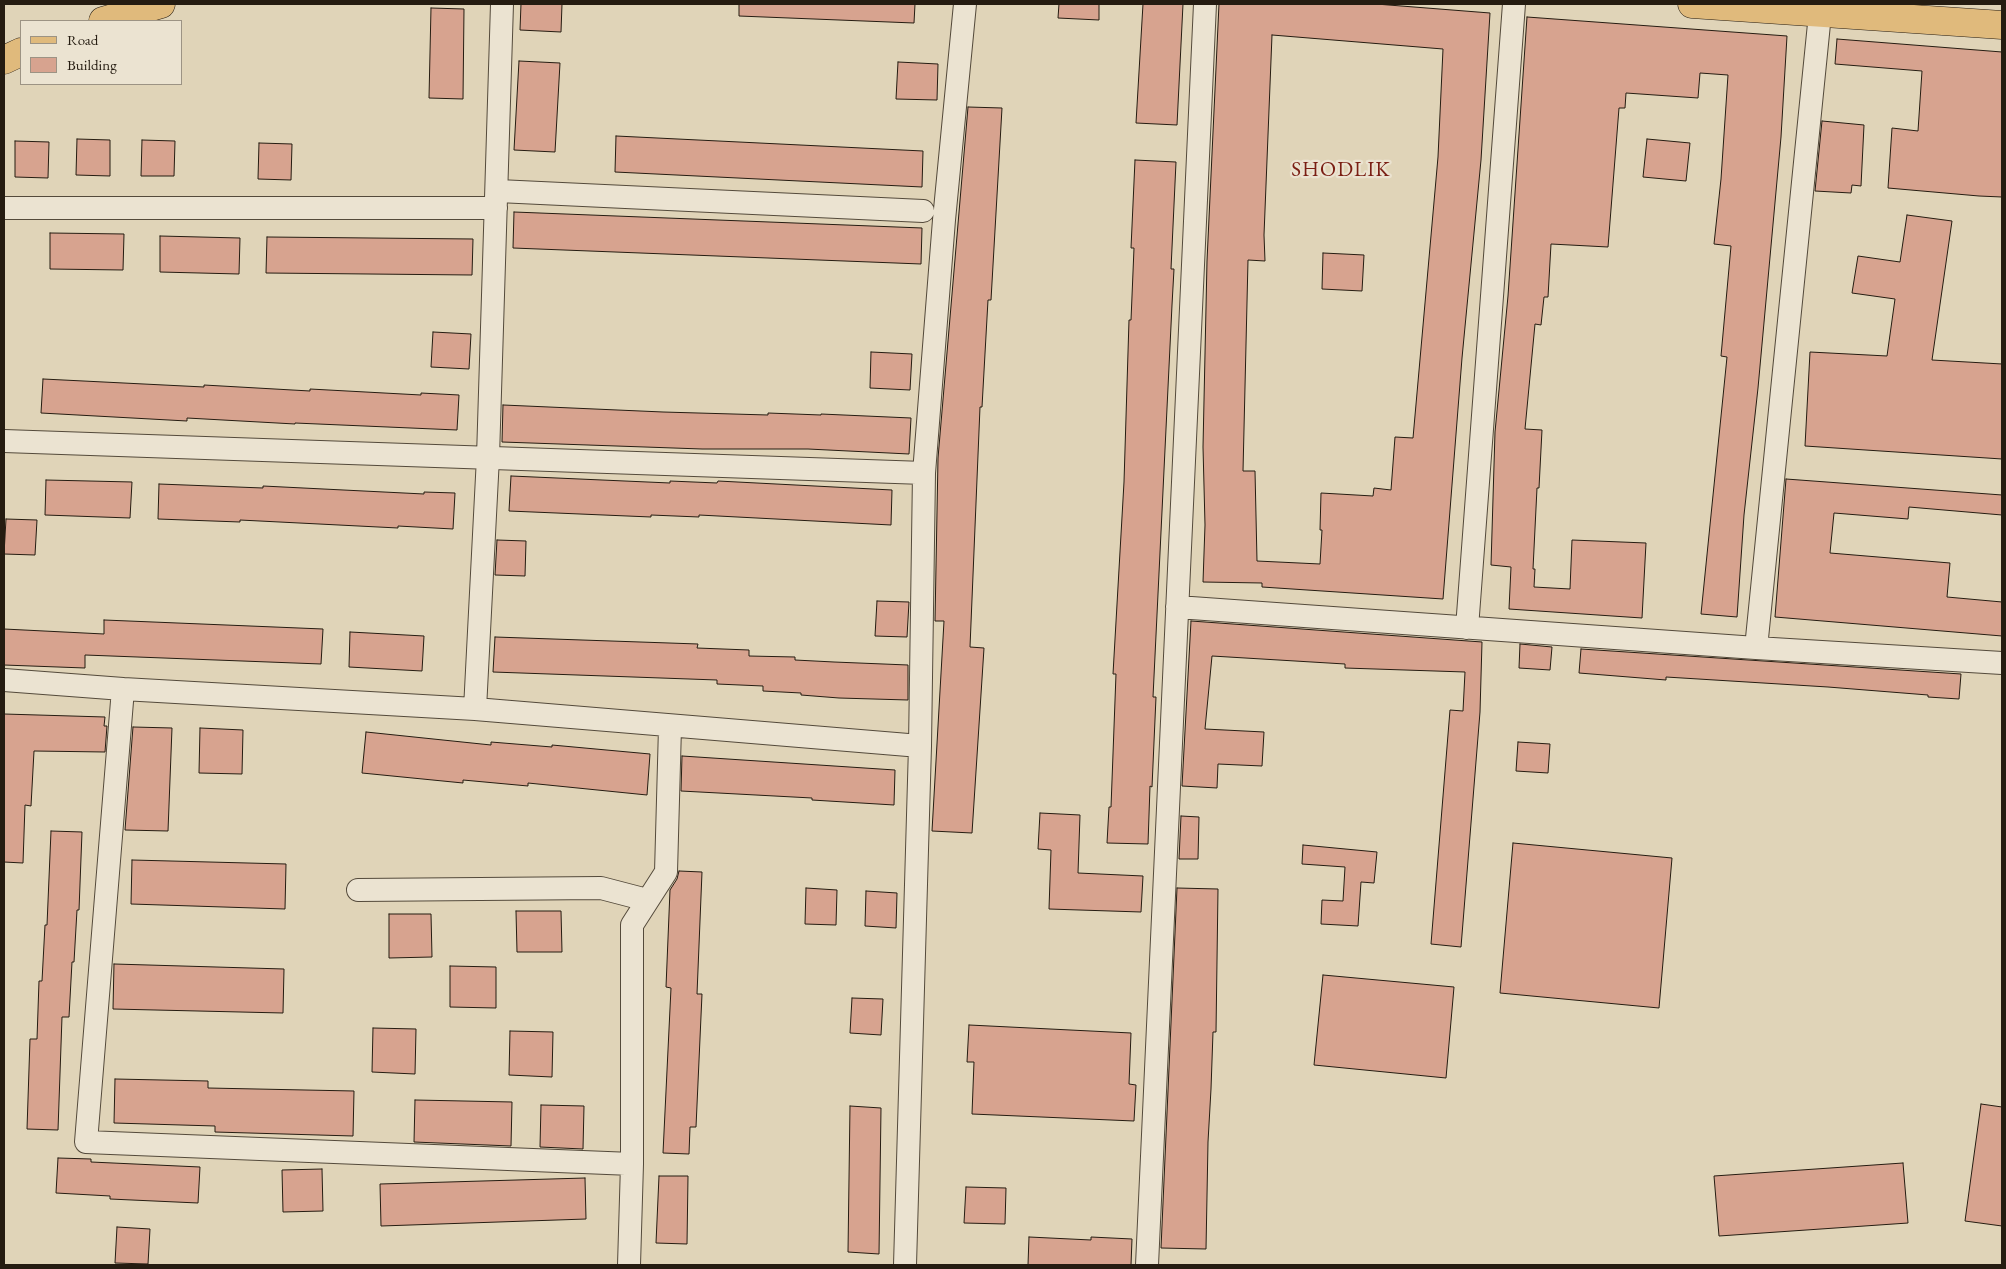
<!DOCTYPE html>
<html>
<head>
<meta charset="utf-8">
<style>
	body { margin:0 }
	#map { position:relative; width:2006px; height:1269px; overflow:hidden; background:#e0d4b8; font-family:"EB Garamond",serif }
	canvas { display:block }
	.frame { position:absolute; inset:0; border:5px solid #251c11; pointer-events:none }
	.legend { position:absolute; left:20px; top:20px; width:162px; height:65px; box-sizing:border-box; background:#ebe3d1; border:1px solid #9c9384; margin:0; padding:6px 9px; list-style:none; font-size:15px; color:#251c11 }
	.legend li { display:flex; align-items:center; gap:10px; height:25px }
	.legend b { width:25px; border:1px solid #9c9384 }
</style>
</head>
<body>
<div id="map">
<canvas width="2006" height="1269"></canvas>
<div class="frame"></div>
<ul class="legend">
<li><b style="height:6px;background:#e0ba7c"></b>Road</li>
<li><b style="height:14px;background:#d7a38f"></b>Building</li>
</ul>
</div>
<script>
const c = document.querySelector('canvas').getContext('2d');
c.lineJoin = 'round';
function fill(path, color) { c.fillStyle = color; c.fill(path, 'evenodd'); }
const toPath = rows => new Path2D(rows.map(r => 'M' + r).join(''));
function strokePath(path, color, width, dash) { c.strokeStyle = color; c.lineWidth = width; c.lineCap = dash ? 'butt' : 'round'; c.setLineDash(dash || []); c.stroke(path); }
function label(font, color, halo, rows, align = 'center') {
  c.font = font + ' "EB Garamond",serif'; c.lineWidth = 4.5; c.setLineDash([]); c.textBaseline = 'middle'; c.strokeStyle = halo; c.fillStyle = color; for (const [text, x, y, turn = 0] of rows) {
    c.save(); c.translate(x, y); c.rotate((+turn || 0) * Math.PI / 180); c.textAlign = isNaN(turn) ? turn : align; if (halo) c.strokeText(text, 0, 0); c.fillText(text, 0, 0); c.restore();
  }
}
const building = toPath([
	[521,4,562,4,561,32,520,30,521,4],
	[739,4,915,4,914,23,739,16,739,4],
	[1059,4,1099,4,1099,20,1058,18,1059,4],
	[1143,4,1183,4,1177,125,1136,123,1143,4],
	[1219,4,1376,4,1490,13,1481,160,1462,358,1443,599,1262,587,1262,583,1203,582,1205,525,1203,447,1207,261,1219,4],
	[1272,35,1443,49,1438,157,1413,438,1395,437,1391,490,1374,488,1373,496,1321,493,1320,530,1322,530,1320,564,1257,561,1255,471,1243,471,1248,260,1265,261,1264,235,1272,35],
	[431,8,464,9,463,99,429,98,431,8],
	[1527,17,1787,36,1781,137,1758,388,1744,515,1737,617,1701,614,1727,357,1721,356,1731,246,1714,244,1721,179,1728,75,1700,73,1698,98,1626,93,1625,108,1619,108,1608,247,1551,244,1548,297,1544,297,1541,325,1535,324,1525,429,1542,430,1539,488,1537,488,1533,569,1535,569,1534,587,1570,589,1572,540,1646,543,1642,618,1509,609,1511,567,1491,565,1495,432,1508,296,1527,17],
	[1837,39,2002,52,2002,197,1979,196,1888,188,1892,128,1918,131,1922,71,1835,64,1837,39],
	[519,61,560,63,555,152,514,150,519,61],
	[898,62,938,64,937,100,896,99,898,62],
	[968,107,1002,108,991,300,988,300,982,407,980,407,970,647,984,648,972,833,932,831,944,621,935,621,938,458,968,107],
	[1822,121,1864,125,1861,186,1852,185,1851,193,1815,191,1822,121],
	[616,136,923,151,922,187,615,172,616,136],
	[77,139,110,140,110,176,76,175,77,139],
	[1647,139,1690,143,1686,181,1643,177,1647,139],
	[142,140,175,141,174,176,141,176,142,140],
	[15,141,49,142,48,178,15,177,15,141],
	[259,143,292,144,291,180,258,179,259,143],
	[1135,160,1176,162,1171,269,1174,269,1172,305,1153,697,1156,697,1152,787,1150,786,1148,844,1107,843,1109,807,1111,807,1116,674,1113,674,1124,482,1129,320,1131,320,1134,248,1131,248,1135,160],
	[514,212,922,228,921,264,513,248,514,212],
	[1907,215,1952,221,1932,360,2002,364,2002,459,1805,446,1810,352,1887,356,1895,299,1852,293,1858,256,1900,262,1907,215],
	[50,233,124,234,123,270,50,269,50,233],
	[160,236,240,238,239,274,160,272,160,236],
	[267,237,473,239,472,275,266,273,267,237],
	[1323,253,1364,255,1362,291,1322,289,1323,253],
	[433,332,471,334,469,369,431,367,433,332],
	[871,352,912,354,910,390,870,388,871,352],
	[43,379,204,387,204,385,310,391,310,389,421,395,421,393,459,395,457,430,295,423,295,424,187,418,187,421,41,413,43,379],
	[503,405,663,412,768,415,768,413,821,415,821,414,911,418,909,454,808,449,702,449,502,442,503,405],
	[511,476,670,483,670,481,717,483,718,481,892,490,891,525,699,515,699,517,651,515,651,517,509,511,511,476],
	[1786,479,2002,495,2002,515,1909,507,1908,519,1834,513,1830,553,1950,563,1947,597,2002,602,2002,636,1775,617,1786,479],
	[46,480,132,482,130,518,45,515,46,480],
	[159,484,263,488,263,486,424,494,424,492,455,493,453,529,398,526,398,528,240,520,240,522,158,519,159,484],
	[6,519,37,520,35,555,4,554,6,519],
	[497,540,526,541,525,576,495,575,497,540],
	[877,601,909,602,907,637,875,636,877,601],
	[104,620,323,629,321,664,85,655,85,668,4,665,4,629,104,634,104,620],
	[1191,621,1482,642,1480,712,1461,947,1431,944,1450,710,1463,711,1465,672,1345,668,1345,664,1212,656,1205,729,1264,732,1262,766,1218,764,1217,788,1182,786,1191,621],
	[350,632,424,636,422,671,349,667,350,632],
	[495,637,698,644,697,648,749,650,749,656,795,657,795,660,834,662,908,665,908,700,839,698,801,695,801,693,763,691,763,686,717,684,717,680,493,672,495,637],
	[1520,644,1552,647,1550,670,1519,668,1520,644],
	[1581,649,1961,674,1959,699,1928,697,1928,695,1828,687,1666,677,1666,680,1579,673,1581,649],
	[4,714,105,717,104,726,107,726,105,752,34,751,31,806,25,805,23,863,4,862,4,714],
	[133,727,172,728,168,831,125,830,133,727],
	[200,728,243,730,242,774,199,773,200,728],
	[366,732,491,745,491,742,552,747,552,745,650,754,647,795,528,783,528,786,463,780,463,783,362,773,366,732],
	[1518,742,1550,744,1548,773,1516,771,1518,742],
	[682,756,895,770,894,805,812,800,812,798,681,791,682,756],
	[1040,813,1080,815,1078,873,1143,876,1141,912,1049,909,1051,850,1038,849,1040,813],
	[1181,816,1199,817,1198,859,1179,859,1181,816],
	[51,831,82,832,79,910,77,910,74,962,72,962,69,1017,62,1017,58,1130,27,1129,30,1039,37,1039,39,981,42,981,45,925,47,925,51,831],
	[1513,843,1672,858,1659,1008,1500,993,1513,843],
	[1303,845,1377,852,1374,883,1361,882,1358,926,1321,924,1322,900,1343,901,1345,867,1302,864,1303,845],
	[132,860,286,864,285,909,131,904,132,860],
	[679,871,702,872,697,994,702,994,696,1127,690,1127,689,1154,663,1153,671,988,666,987,670,890,677,879,679,871],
	[806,888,837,890,836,925,805,924,806,888],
	[1177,888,1218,889,1216,1032,1213,1032,1211,1089,1208,1142,1206,1249,1161,1248,1177,888],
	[866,891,897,893,896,928,865,926,866,891],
	[516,911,561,911,562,952,517,952,516,911],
	[389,914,431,914,432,957,389,958,389,914],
	[114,964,284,969,283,1013,113,1009,114,964],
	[450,966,496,967,496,1008,450,1007,450,966],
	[1323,975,1454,987,1446,1078,1314,1065,1323,975],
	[852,998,883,999,881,1035,850,1033,852,998],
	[969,1025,1131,1033,1129,1084,1136,1085,1134,1121,972,1114,974,1062,967,1062,969,1025],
	[373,1028,416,1029,415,1074,372,1072,373,1028],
	[510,1031,553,1032,552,1077,509,1075,510,1031],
	[115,1079,208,1081,208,1088,354,1091,353,1136,215,1132,215,1126,114,1123,115,1079],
	[415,1100,512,1102,511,1146,414,1142,415,1100],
	[1981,1104,2002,1107,2002,1226,1965,1221,1981,1104],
	[541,1105,584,1106,583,1149,540,1147,541,1105],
	[850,1106,881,1108,879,1254,848,1252,850,1106],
	[58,1158,91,1159,91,1162,200,1167,198,1203,110,1199,110,1196,56,1193,58,1158],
	[1903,1163,1908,1223,1719,1236,1714,1176,1903,1163],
	[322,1169,323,1211,283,1212,282,1170,322,1169],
	[659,1176,688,1176,687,1244,656,1243,659,1176],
	[585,1178,586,1219,381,1226,380,1184,585,1178],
	[966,1187,1006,1188,1005,1224,964,1223,966,1187],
	[117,1227,150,1229,148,1264,115,1263,117,1227],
	[1029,1237,1091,1240,1091,1237,1132,1239,1131,1265,1028,1265,1029,1237]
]);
const minor = toPath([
	[498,191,923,211],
	[4,208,496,208],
	[4,441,924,473],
	[1177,607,1756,648,2002,663],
	[1467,628,1514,4],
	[1756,648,1821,4],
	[4,680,123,689,475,709,920,746],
	[123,689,86,1142,632,1164],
	[475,709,488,457,502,4],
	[358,890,601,888,647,900],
	[629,1265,632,1164,632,925,666,872,670,727],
	[905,1265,920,746,924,473,944,220,965,4],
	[1147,1265,1205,4]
]);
const major = toPath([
	[1692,4,2002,25],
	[103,21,161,4],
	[4,60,21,52]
]);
const quarterNames = [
	["SHODLIK",1341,170]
];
fill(building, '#d7a38f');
strokePath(building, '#251c11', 1);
strokePath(minor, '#544a3b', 24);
strokePath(major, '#251c11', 29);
strokePath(minor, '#ebe3d1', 22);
strokePath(major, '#e0ba7c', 28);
c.letterSpacing = '1px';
label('21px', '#7a1f14', '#ebe3d1', quarterNames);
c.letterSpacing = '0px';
</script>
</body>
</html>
